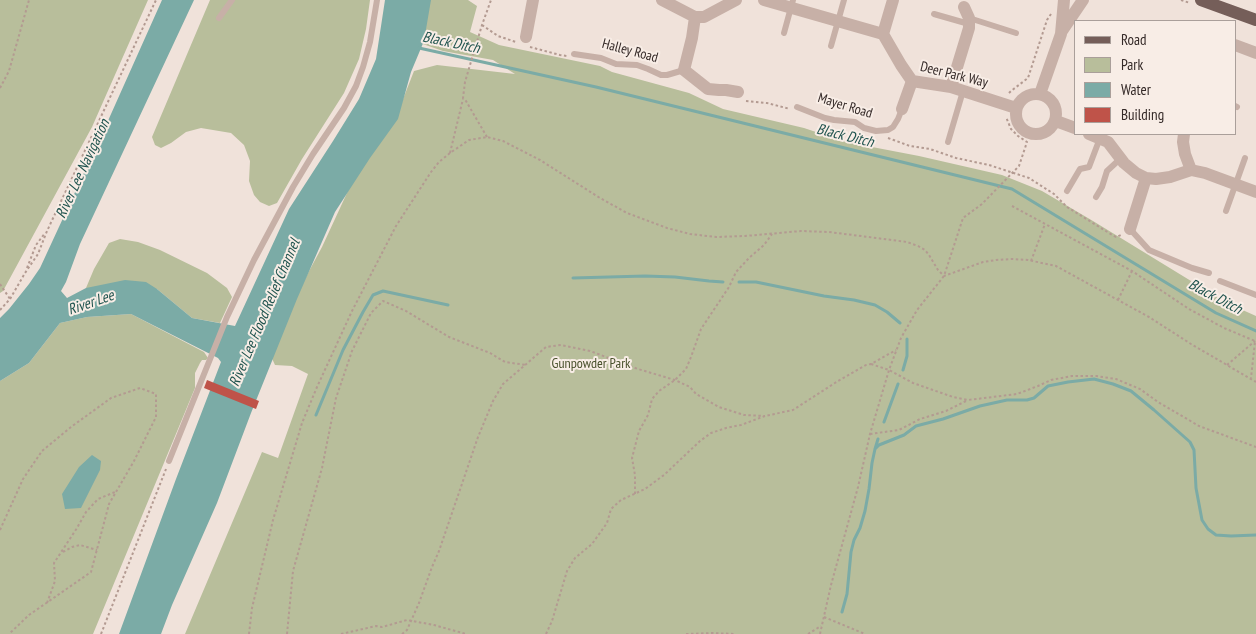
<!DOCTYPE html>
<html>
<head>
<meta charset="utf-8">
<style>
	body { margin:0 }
	#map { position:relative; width:1256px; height:634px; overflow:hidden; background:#f0e2da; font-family:"PT Sans Narrow",sans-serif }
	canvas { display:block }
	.legend { position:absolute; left:1074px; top:20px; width:162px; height:115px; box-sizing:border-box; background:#f8ede6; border:1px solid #aa9f9a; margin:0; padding:6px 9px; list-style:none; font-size:15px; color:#342927 }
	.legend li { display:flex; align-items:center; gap:10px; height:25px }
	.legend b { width:25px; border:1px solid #aa9f9a }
</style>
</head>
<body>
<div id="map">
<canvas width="1256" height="634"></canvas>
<ul class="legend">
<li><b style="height:6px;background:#755e59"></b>Road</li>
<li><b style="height:14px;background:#b8be9b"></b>Park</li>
<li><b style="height:14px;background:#7baba6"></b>Water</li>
<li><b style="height:14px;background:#bf5349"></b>Building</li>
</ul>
</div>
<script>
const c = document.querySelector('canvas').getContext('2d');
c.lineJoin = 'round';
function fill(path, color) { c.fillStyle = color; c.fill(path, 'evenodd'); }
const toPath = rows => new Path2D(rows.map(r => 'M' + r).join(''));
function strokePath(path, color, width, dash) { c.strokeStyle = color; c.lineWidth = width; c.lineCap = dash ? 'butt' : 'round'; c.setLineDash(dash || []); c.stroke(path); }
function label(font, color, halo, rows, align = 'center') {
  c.font = font + ' "PT Sans Narrow",sans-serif'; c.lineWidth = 4; c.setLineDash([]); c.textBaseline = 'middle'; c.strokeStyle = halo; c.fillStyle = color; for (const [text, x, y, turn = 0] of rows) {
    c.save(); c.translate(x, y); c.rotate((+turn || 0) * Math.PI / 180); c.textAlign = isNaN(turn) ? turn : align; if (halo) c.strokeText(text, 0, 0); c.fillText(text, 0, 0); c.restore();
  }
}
const green = toPath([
	[0,0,148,0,92,127,3,291,0,293],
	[210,0,370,0,366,29,359,59,344,93,302,159,277,203,269,206,260,202,254,195,249,181,250,161,244,145,231,133,201,128,186,132,171,143,161,148,155,145,152,137],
	[430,0,468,0,477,6,470,32,499,45,600,66,612,72,689,93,723,109,804,128,846,142,919,156,1002,175,1042,191,1093,221,1227,303,1256,316,1256,634,185,634,262,452,278,458,308,374,292,366,275,365,269,352,308,273,322,247,353,180,396,117,414,71,437,65,515,74,493,60,443,51,417,42],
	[120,239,138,242,160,250,207,273,227,288,232,297,220,323,192,318,157,289,86,288,94,269,109,243],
	[131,314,204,352,208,358,206,360,202,360,200,363,195,373,195,388,93,634,0,634,0,381,29,363,60,323,87,317]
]);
const water = toPath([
	[162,0,194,0,80,244,66,282,61,291,67,298,86,288,125,280,146,282,157,289,192,318,235,326,289,209,333,141,359,99,376,59,385,0,431,0,424,41,411,72,398,119,370,158,335,212,297,299,251,413,217,503,172,605,161,634,119,634,176,479,221,362,218,358,131,314,87,317,60,323,29,363,0,381,0,318,9,309,29,284,40,268,107,123],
	[92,455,101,461,100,470,81,508,65,509,62,494,79,467]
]);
const stream = toPath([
	[419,48,596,87,1012,189,1216,313,1256,331],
	[573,278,645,276,675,277,709,281,723,282],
	[739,282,756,282,824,296,854,300,875,305,887,312,900,323],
	[903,370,907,356,907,339],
	[316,415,343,350,363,312,373,295,383,291,448,305],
	[884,422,898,384],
	[875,449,879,445,904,435,916,426,943,419,980,406,1007,400,1027,400,1034,398,1048,386,1068,382,1094,379,1113,384,1131,391,1154,410,1190,442,1194,450,1196,488,1202,520,1208,529,1216,535,1231,536,1256,535],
	[842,612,847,594,851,552,854,540,860,528,865,511,869,489,872,463,875,449,878,439]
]);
const building = toPath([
	[207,380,259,401,256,409,204,388]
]);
const path = toPath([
	[1181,0,1190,3],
	[482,25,498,36,516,42],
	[530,47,560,55,567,56],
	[0,88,9,71,29,0],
	[1009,93,1011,91,1028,78,1047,20,1051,14],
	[746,101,767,103,790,109],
	[487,137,466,101,463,98,465,82,470,65,482,25,491,0],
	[888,138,910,146,930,149,956,158,989,165,1029,178,1054,194,1067,207,1109,233,1116,237,1121,235],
	[450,153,463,99],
	[1012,206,1132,271,1189,309,1224,328,1255,341,1251,378],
	[1031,261,1045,224],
	[27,268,36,245,45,233],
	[0,284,10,299],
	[1118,300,1132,271],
	[0,310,10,299,25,273,38,254,47,231,156,0],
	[871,364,889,370,913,383,953,397,968,400,1017,394,1038,386,1051,380,1072,376,1096,376,1116,379,1140,389,1158,402,1199,426,1256,447],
	[1227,365,1255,341],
	[870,434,899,430,920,419,946,411,968,400],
	[635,494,635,475,632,458,639,431,648,415,652,399,659,391,675,380,686,369,691,357,701,329,729,287,736,272,749,258,764,245,772,234],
	[0,530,23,479,42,451,71,427,111,398,140,388,156,394,156,417,134,461,109,504,91,572,29,615,9,634],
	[63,552,72,547,80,545,97,550],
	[47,603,55,581,54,563,77,528,86,512,98,499,115,492],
	[824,617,865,634],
	[101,634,166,469],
	[249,634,252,608,273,520,302,423,317,387,352,311,396,226,431,172,439,162,450,153,469,140,487,137,503,141,540,160,600,198,627,213,667,228,690,234,716,237,745,236,801,231,829,232,892,240,907,242,918,246,925,250,929,255,938,270,944,276,983,262,996,260,1012,259,1028,260,1056,266,1149,317,1191,344,1256,382],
	[287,634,293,571,322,468,336,398,352,351,371,313,383,301,406,311,449,337,490,353,505,362,526,365],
	[341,634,376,626,382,627,407,620,434,625,466,634],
	[402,634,407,630,419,603,432,567,439,551,478,437,493,401,503,384,546,347,561,345,590,351,638,369,675,380,690,387,696,394,719,407,744,415,765,416],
	[546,634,552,621,567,571,575,558,592,544,607,523,611,509,621,500,645,489,664,475,700,441,711,433,726,428,741,425,765,416,793,410,838,381,866,365,871,364,896,350],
	[686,634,713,633,734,634],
	[808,634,821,626],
	[820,634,831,585,858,487,870,434,889,370,901,338,917,310,944,276,963,218,982,204,1019,166,1027,142,1018,136,1011,129,1006,117]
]);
const service = toPath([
	[934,14,969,24],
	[219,18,232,0],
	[969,18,1016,33],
	[784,33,793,0],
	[831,46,844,0],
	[574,54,601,58,616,64,637,65,648,69,661,75,667,75,684,70],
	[1235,106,1237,107],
	[797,107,825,118,834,120,855,122,864,128,876,131,888,130,893,127,898,119,902,109],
	[948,142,963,91],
	[1067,191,1080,169,1089,167,1100,138],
	[1096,197,1102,187,1107,171,1120,159],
	[1226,211,1245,158],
	[1130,229,1149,250,1192,268,1209,273],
	[1220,281,1256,295],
	[169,461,227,317,254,260,293,187,313,154,344,108,356,86,363,67,370,42,377,0]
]);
const minor = toPath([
	[662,0,695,17,704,17,736,0],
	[764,0,883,34,901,65,912,81,951,87,1016,108],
	[695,17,692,38,684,70,708,89,719,90,726,90,738,92],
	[1062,31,1083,0],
	[883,34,893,0],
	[526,37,533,0],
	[1235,45,1256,53],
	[951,87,969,28,969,18,964,7],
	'1016 114a20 20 0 1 1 40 0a20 20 0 1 1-40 0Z',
	[1040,94,1061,34,1064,0],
	[902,109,912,81],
	[1056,121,1075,128],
	[1089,134,1108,142,1124,163,1136,173,1146,178,1156,179,1170,177,1191,170,1205,173,1256,192],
	[1184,134,1183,142,1185,154,1191,170],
	[1130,229,1146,178]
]);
const primary = toPath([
	[1201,0,1256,20]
]);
const streetNames = [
	["Halley Road",630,51,15],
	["Deer Park Way",954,75,14],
	["Mayer Road",845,106,17]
];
const parkNames = [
	["Gunpowder Park",591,364]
];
const waterNames = [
	["Black Ditch",451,43,12],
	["Black Ditch",845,136,14],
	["River Lee Navigation",83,169,-65],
	["Black Ditch",1215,297,28],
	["River Lee",91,303,-19],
	["River Lee Flood Relief Channel",265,313,-67]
];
fill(green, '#b8be9b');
fill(water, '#7baba6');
strokePath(stream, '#7baba6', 3);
fill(building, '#bf5349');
strokePath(path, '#b39a91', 2, [2.5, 2.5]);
strokePath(service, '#c7b0a7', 6);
strokePath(minor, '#c7b0a7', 12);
strokePath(primary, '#755e59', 12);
label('14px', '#342927', '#f8ede6', streetNames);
label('14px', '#49512c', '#f8ede6', parkNames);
label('italic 15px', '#1f534e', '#f8ede6', waterNames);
</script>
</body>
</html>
